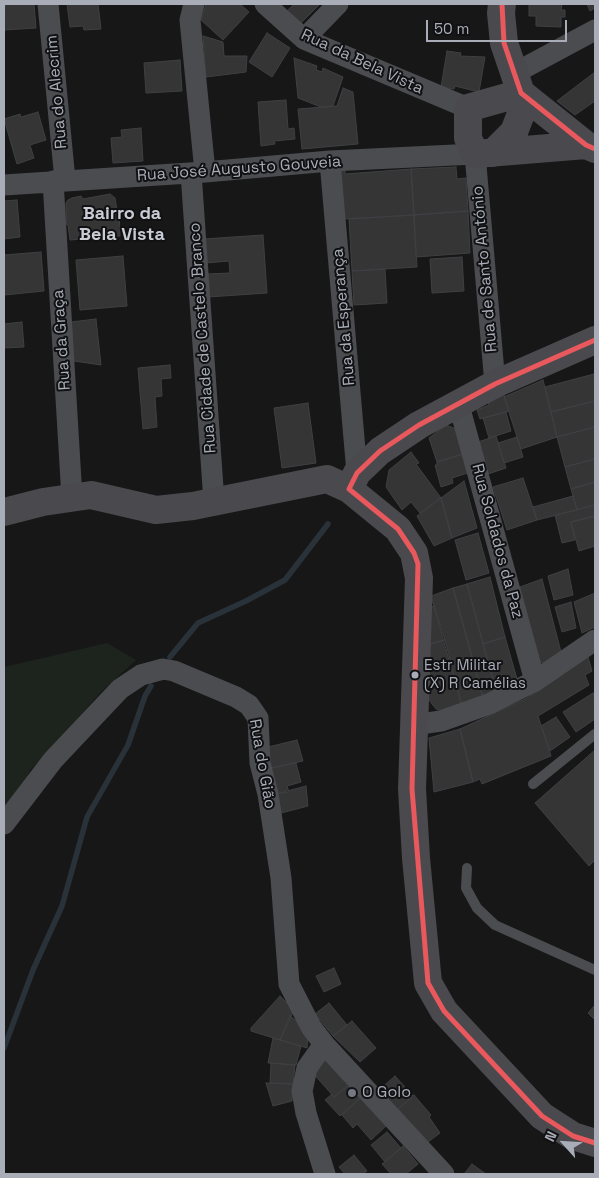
<!DOCTYPE html>
<html>
<head>
<meta charset="utf-8">
<style>
	body { margin:0 }
	#map { position:relative; width:599px; height:1178px; overflow:hidden; background:#171717; font-family:"Space Grotesk",sans-serif }
	canvas { display:block }
	.frame { position:absolute; inset:0; border:5px solid #a8adb8; pointer-events:none }
	.north { position:absolute; left:539px; top:1118px; width:50px; height:50px; -webkit-text-stroke:4px #111113; paint-order:stroke; rotate:296deg; font-size:14px; font-weight:700; line-height:20px; text-align:center; color:#a8adb8 }
	.north::after { content:''; display:block; margin:auto; width:18px; height:22px; background:#a8adb8; clip-path:polygon(50% 0,100% 100%,50% 72%,0 100%) }
	.scale { position:absolute; left:426px; top:20px; width:141px; height:22px; box-sizing:border-box; border:2px solid #a8adb8; border-top:0; padding-left:6px; font-size:15px; line-height:18px; white-space:nowrap; color:#a8adb8; -webkit-text-stroke:4px #111113; paint-order:stroke }
</style>
</head>
<body>
<div id="map">
<canvas width="599" height="1178"></canvas>
<div class="frame"></div>
<div class="north">N</div>
<div class="scale">50 m</div>
</div>
<script>
const c = document.querySelector('canvas').getContext('2d');
c.lineJoin = 'round';
function fill(path, color) { c.fillStyle = color; c.fill(path, 'evenodd'); }
const toPath = rows => new Path2D(rows.map(r => 'M' + r).join(''));
function strokePath(path, color, width, dash) { c.strokeStyle = color; c.lineWidth = width; c.lineCap = dash ? 'butt' : 'round'; c.setLineDash(dash || []); c.stroke(path); }
function label(font, color, halo, rows, align = 'center') {
  c.font = font + ' "Space Grotesk",sans-serif'; c.lineWidth = 4; c.setLineDash([]); c.textBaseline = 'middle'; c.strokeStyle = halo; c.fillStyle = color; for (const [text, x, y, turn = 0] of rows) {
    c.save(); c.translate(x, y); c.rotate((+turn || 0) * Math.PI / 180); c.textAlign = isNaN(turn) ? turn : align; if (halo) c.strokeText(text, 0, 0); c.fillText(text, 0, 0); c.restore();
  }
}
const green = toPath([
	[107,643,136,660,99,694,52,749,31,769,19,793,4,811,4,667]
]);
const stream = toPath([
	[170,657,198,623,246,601,285,580,328,524],
	[4,1048,33,970,62,906,87,817,128,745,145,696,151,686]
]);
const building = toPath([
	[5,4,34,4,36,28,4,30,5,4],
	[67,4,98,4,101,29,84,30,83,26,70,27,67,4],
	[206,4,240,4,249,12,223,40,201,20,206,4],
	[294,4,320,4,300,24,286,12,294,4],
	[529,4,562,4,561,10,565,10,565,17,561,17,561,27,536,26,536,16,529,16,529,4],
	[587,4,595,4,595,8,590,11,587,4],
	[267,33,290,48,272,77,249,62,267,33],
	[203,36,223,42,224,56,247,56,246,72,206,77,203,36],
	[447,51,461,53,460,56,485,57,479,92,455,86,454,89,441,87,447,51],
	[294,58,317,66,316,70,322,72,323,68,343,77,333,106,321,107,298,98,294,58],
	[180,60,182,91,146,93,144,63,180,60],
	[595,72,595,101,575,115,557,101,595,72],
	[343,88,353,92,358,144,302,149,298,109,337,106,343,88],
	[286,100,288,129,294,128,295,139,274,141,275,144,261,146,258,102,286,100],
	[38,112,46,140,30,145,34,158,17,164,4,119,20,114,21,117,38,112],
	[141,128,143,161,113,163,111,138,122,137,121,130,141,128],
	[456,167,457,179,466,178,468,211,414,215,411,169,456,167],
	[411,169,414,215,344,219,341,170,345,170,345,174,411,169],
	[110,194,115,198,117,210,119,210,120,236,70,240,68,225,66,224,66,203,68,200,72,198,81,196,83,199,110,194],
	[17,200,20,237,4,239,4,201,17,200],
	[468,211,470,253,416,257,414,215,468,211],
	[414,215,417,267,352,271,349,219,414,215],
	[263,235,267,293,208,297,207,274,230,273,229,261,206,263,204,239,263,235],
	[41,252,44,291,4,295,4,255,41,252],
	[123,256,127,306,80,310,76,260,123,256],
	[462,257,464,291,432,293,430,259,462,257],
	[385,269,387,303,354,305,352,271,385,269],
	[96,319,101,365,74,361,71,322,96,319],
	[22,322,24,347,4,348,4,324,22,322],
	[170,365,171,378,161,379,162,396,155,397,157,427,143,429,138,368,170,365],
	[594,374,595,401,551,412,545,387,594,374],
	[543,380,557,437,521,449,504,397,543,380],
	[504,395,509,411,480,419,477,410,489,405,488,402,504,395],
	[595,401,595,427,557,437,551,412,595,401],
	[308,403,316,463,282,468,274,408,308,403],
	[506,412,511,431,489,438,483,418,506,412],
	[446,425,456,429,466,453,437,462,429,438,446,425],
	[595,427,595,459,565,467,557,437,595,427],
	[496,436,506,468,488,474,478,442,496,436],
	[517,437,523,457,504,463,498,443,517,437],
	[411,452,419,463,416,464,441,498,420,513,411,502,402,510,386,487,389,470,411,452],
	[466,453,471,472,452,478,453,483,441,487,435,465,437,465,437,462,466,453],
	[595,459,595,482,571,489,565,467,595,459],
	[523,478,537,520,507,530,493,487,523,478],
	[464,481,477,528,452,538,441,498,464,481],
	[595,482,595,505,577,510,571,489,595,482],
	[573,496,577,510,537,520,533,507,573,496],
	[441,498,452,538,434,546,417,516,441,498],
	[595,505,595,516,571,522,575,540,562,543,555,515,595,505],
	[595,516,595,546,579,551,571,522,595,516],
	[478,533,489,573,466,580,455,540,478,533],
	[568,569,573,595,554,600,548,576,568,569],
	[490,577,505,637,483,644,467,584,490,577],
	[542,579,561,652,545,663,540,662,520,587,542,579],
	[467,584,496,691,483,697,453,588,467,584],
	[453,588,483,697,462,706,431,596,453,588],
	[595,593,595,627,582,633,574,602,595,593],
	[571,602,576,628,562,632,555,607,571,602],
	[434,606,445,640,430,644,431,607,434,606],
	[505,637,517,679,496,691,483,644,505,637],
	[445,640,462,706,443,711,436,709,429,700,430,644,445,640],
	[588,657,592,671,585,675,589,685,538,716,551,756,482,784,480,779,473,782,460,729,527,698,588,657],
	[593,693,595,701,595,719,576,732,563,712,593,693],
	[556,717,570,737,550,751,541,726,556,717],
	[460,729,473,782,434,792,429,738,460,729],
	[297,740,303,761,271,768,264,748,297,740],
	[595,750,595,860,589,866,535,803,595,750],
	[296,763,301,782,287,786,289,792,276,794,271,768,296,763],
	[306,786,308,806,281,813,276,794,306,786],
	[334,968,341,984,324,992,316,976,334,968],
	[280,996,294,1010,280,1040,251,1031,251,1028,280,996],
	[329,1003,347,1025,333,1036,315,1014,329,1003],
	[595,1005,595,1020,588,1013,595,1005],
	[290,1016,306,1028,308,1036,307,1048,280,1040,290,1016],
	[352,1021,376,1048,360,1062,333,1036,352,1021],
	[273,1038,301,1046,296,1065,268,1063,273,1038],
	[325,1060,348,1086,334,1097,312,1072,325,1060],
	[271,1063,295,1065,293,1084,270,1083,271,1063],
	[395,1076,413,1096,395,1112,377,1092,395,1076],
	[266,1083,293,1084,292,1101,273,1106,266,1083],
	[351,1083,362,1096,340,1116,325,1100,332,1094,334,1097,351,1083],
	[414,1095,431,1115,429,1117,440,1133,428,1142,398,1109,414,1095],
	[362,1096,387,1125,371,1140,357,1124,353,1128,342,1115,362,1096],
	[387,1132,401,1148,385,1162,371,1145,387,1132],
	[403,1146,418,1164,406,1174,391,1174,382,1164,403,1146],
	[354,1155,367,1171,362,1174,345,1174,339,1167,354,1155],
	[472,1164,486,1174,464,1174,472,1164]
]);
const lane = toPath([
	[533,784,595,734],
	[467,868,466,888,477,908,495,925,595,970]
]);
const street = toPath([
	[48,4,65,180],
	[194,4,190,20,205,172],
	[265,4,304,39,468,108],
	[304,39,338,4],
	[513,74,595,30],
	[330,161,357,473],
	[191,173,214,502],
	[53,181,72,498],
	[4,185,205,172,330,161,475,154,495,384],
	[458,402,535,681],
	[413,725,441,721,489,704,535,681,595,640],
	[4,824,53,760,120,689,141,675,163,669,174,671,236,697,249,705,258,718,260,763,268,794,281,878,289,984,311,1027,324,1044,444,1174],
	[324,1044,307,1068,302,1091,306,1113,325,1174]
]);
const secondary = toPath([
	[521,93,468,108,468,138,475,154,586,145],
	[521,93,586,145,595,149],
	[493,153,514,132,522,111,521,93,504,43,501,13,502,4],
	[349,489,357,473,380,451,419,425,495,384,595,340],
	[4,512,43,502,91,495,156,510,193,506,327,479,349,489,398,529,414,553,419,578,412,789,416,858,428,983,444,1011,542,1116,573,1136,595,1143]
]);
const bus1 = toPath([
	[502,4,504,43,521,93,586,145,595,149],
	[595,340,495,384,419,425,380,451,357,473,349,489,398,529,414,553,418,564,412,789,428,983,444,1011,542,1116,573,1136,595,1143]
]);
const markers = [
	[415,675,4.5,"#a8adb8"],
	[352,1093,5,"#757880"]
];
const busNames = [
	["Estr Militar",424,666],
	["(X) R Camélias",424,684]
];
const streetNames = [
	["Rua da Bela Vista",362,62,25],
	["Rua do Alecrim",57,92,-95],
	["Rua José Augusto Gouveia",239,169,-4],
	["Rua de Santo António",485,269,-95],
	["Rua da Esperança",344,317,-95],
	["Rua Cidade de Castelo Branco",203,338,-94],
	["Rua da Graça",62,340,-94],
	["Rua Soldados da Paz",497,541,75],
	["Rua do Gião",262,764,80]
];
const poiNames = [
	["O Golo",362,1093]
];
const neighbourhoodNames = [
	["Bairro da",122,214],
	["Bela Vista",122,235]
];
fill(green, '#1d241e');
strokePath(stream, '#2a3239', 5.5);
fill(building, '#353536');
strokePath(building, '#3f4043', 1);
strokePath(lane, '#4b4c50', 10);
strokePath(street, '#4b4c50', 21);
strokePath(secondary, '#4a4a4e', 28);
strokePath(bus1, '#e8585d', 5);
for (const [x, y, r, color] of markers) { const dot = new Path2D(); dot.arc(x, y, r, 0, 2 * Math.PI); c.fillStyle = color; c.fill(dot); strokePath(dot, '#111113', 2); }
label('15px', '#a8adb8', '#111113', busNames, 'left');
label('16px', '#a8adb8', '#111113', streetNames);
label('16px', '#a8adb8', '#111113', poiNames, 'left');
label('bold 18px', '#c9ccd4', '#111113', neighbourhoodNames);
</script>
</body>
</html>
